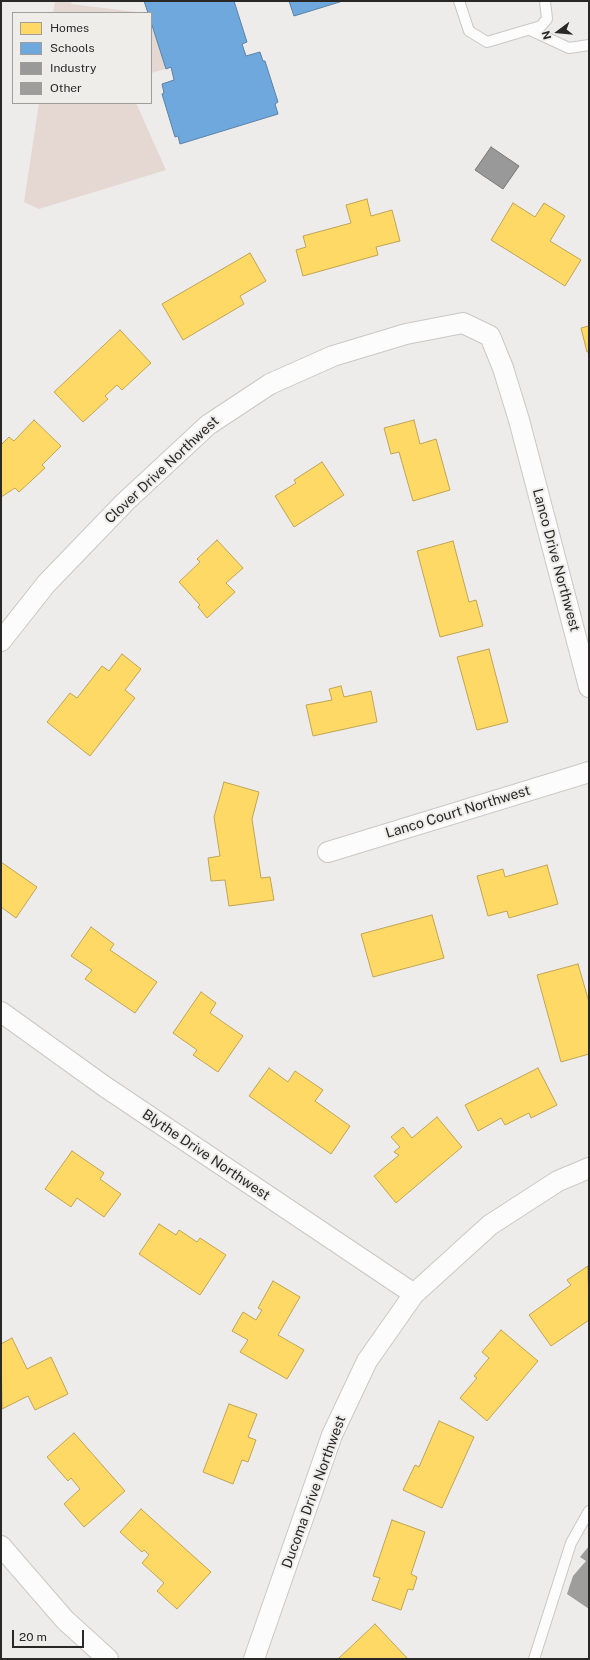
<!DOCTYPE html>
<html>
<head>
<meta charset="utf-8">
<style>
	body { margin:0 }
	#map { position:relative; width:590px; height:1660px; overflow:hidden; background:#eeecea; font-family:"Public Sans",sans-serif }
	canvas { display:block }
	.frame { position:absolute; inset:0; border:2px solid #292827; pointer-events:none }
	.legend { position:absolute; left:12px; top:12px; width:140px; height:92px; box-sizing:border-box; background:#efede9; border:1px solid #a09e9b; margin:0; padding:5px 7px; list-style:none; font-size:12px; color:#292827 }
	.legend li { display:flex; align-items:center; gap:8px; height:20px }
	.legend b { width:20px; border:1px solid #a09e9b }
	.north { position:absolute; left:538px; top:12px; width:40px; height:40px; -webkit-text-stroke:3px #efede9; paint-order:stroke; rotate:254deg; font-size:11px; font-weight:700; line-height:16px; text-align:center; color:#292827 }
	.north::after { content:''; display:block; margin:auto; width:14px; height:18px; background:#292827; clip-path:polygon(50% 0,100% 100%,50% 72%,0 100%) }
	.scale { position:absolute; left:12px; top:1630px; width:72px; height:18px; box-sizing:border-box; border:2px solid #292827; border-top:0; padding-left:5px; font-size:12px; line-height:14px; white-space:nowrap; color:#292827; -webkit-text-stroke:3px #efede9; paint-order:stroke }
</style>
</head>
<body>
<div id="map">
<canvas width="590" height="1660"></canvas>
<div class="frame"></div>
<ul class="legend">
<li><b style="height:11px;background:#ffd966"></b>Homes</li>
<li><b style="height:11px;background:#6fa8dc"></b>Schools</li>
<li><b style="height:11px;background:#999"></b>Industry</li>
<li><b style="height:11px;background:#9e9d9b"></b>Other</li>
</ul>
<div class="north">N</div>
<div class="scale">20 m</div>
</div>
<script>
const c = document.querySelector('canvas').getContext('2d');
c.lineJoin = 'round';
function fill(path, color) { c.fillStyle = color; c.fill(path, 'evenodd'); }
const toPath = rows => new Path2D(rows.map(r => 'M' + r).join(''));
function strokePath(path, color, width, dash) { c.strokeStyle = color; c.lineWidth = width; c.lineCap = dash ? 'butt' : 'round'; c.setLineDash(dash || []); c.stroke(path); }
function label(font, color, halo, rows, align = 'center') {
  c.font = font + ' "Public Sans",sans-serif'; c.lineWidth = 4; c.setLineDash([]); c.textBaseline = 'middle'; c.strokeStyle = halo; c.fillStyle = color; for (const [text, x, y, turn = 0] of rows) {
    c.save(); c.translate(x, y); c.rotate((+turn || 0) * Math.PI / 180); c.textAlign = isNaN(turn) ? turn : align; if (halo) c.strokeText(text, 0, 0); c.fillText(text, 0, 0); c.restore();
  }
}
const green = toPath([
	[55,1,72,1,71,4,144,13,53,13],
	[151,22,166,69,151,73],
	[39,103,133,103,137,105,166,170,39,209,24,202]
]);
const homes = toPath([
	[367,199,371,216,392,210,400,241,376,247,378,255,303,276,296,250,306,247,303,236,351,223,346,205,367,199],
	[513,203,535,217,544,203,565,216,550,241,581,260,565,286,491,240,513,203],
	[250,253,266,281,240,296,244,304,183,340,162,304,250,253],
	[589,326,589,352,587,352,581,328,589,326],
	[120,330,151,363,122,390,117,385,105,396,108,399,83,422,54,392,120,330],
	[34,420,61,446,42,465,45,468,19,492,15,488,1,497,1,445,9,437,14,441,34,420],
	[414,420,420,444,436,439,450,490,413,501,399,452,391,454,384,428,414,420],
	[322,462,344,495,294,527,275,496,296,483,294,480,322,462],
	[217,540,243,568,226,583,235,592,207,618,198,607,200,605,179,582,200,562,197,559,217,540],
	[453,541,469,602,476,600,483,626,440,637,417,551,453,541],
	[489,649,508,722,477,730,457,657,489,649],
	[122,654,141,669,125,690,135,698,90,756,47,722,70,693,77,698,102,666,109,671,122,654],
	[341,686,344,697,371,691,377,722,313,736,306,705,332,700,329,689,341,686],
	[224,782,259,792,252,819,261,878,270,877,274,900,229,906,225,880,211,881,208,858,220,856,214,817,224,782],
	[1,862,37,887,16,918,1,907,1,862],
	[547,865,558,904,509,918,507,911,488,916,477,876,503,869,505,877,547,865],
	[432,915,444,958,373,977,361,934,432,915],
	[91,927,114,944,110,950,157,982,135,1013,85,979,92,970,71,956,91,927],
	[578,964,589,1002,589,1054,561,1062,537,975,578,964],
	[201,992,216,1003,210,1013,243,1036,218,1072,193,1055,197,1050,173,1033,201,992],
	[269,1068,288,1082,295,1071,323,1090,315,1101,350,1126,331,1154,249,1096,269,1068],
	[538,1068,557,1105,531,1118,529,1113,505,1125,501,1118,478,1131,465,1105,538,1068],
	[437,1117,462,1147,396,1203,374,1176,399,1155,394,1152,400,1147,391,1137,403,1127,412,1138,437,1117],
	[72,1151,104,1173,100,1179,121,1194,104,1217,77,1198,71,1207,45,1189,72,1151],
	[159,1224,176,1235,179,1230,197,1242,200,1238,226,1255,200,1295,139,1254,159,1224],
	[588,1266,589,1320,551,1346,529,1315,571,1285,567,1280,588,1266],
	[273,1281,300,1297,278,1335,304,1350,287,1379,240,1352,248,1340,232,1331,243,1312,256,1320,262,1310,258,1308,273,1281],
	[501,1330,538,1361,487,1421,460,1398,477,1378,474,1376,489,1358,482,1352,501,1330],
	[12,1338,27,1369,51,1357,68,1394,35,1410,28,1396,2,1409,1,1344,12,1338],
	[229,1404,257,1414,248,1437,256,1440,248,1462,242,1460,233,1484,203,1472,229,1404],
	[439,1421,474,1437,442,1508,403,1490,415,1465,419,1467,439,1421],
	[74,1433,125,1491,84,1527,64,1504,80,1489,71,1478,68,1481,47,1457,74,1433],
	[141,1509,211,1572,177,1609,157,1591,164,1583,142,1563,149,1555,144,1550,142,1552,120,1532,141,1509],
	[392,1520,425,1532,411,1574,417,1577,413,1590,408,1589,401,1610,372,1600,380,1578,373,1576,392,1520],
	[375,1624,408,1659,340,1659,339,1658,375,1624]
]);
const schools = toPath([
	[144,1,234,1,247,42,242,44,246,56,260,52,263,61,265,61,278,102,275,104,278,114,180,144,178,136,175,137,162,94,164,93,162,84,174,80,171,67,166,69,151,22,151,13,148,13,144,1],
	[289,1,343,1,294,16,289,1]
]);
const industry = toPath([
	[491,147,519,166,503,189,475,170,491,147]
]);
const building = toPath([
	[589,1546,589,1609,567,1594,573,1576,586,1561,580,1557]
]);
const lane = toPath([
	[459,1,469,31,487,42,541,26,547,19,545,1],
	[530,30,569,48,589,45],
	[534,1659,571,1543,589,1511]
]);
const street = toPath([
	[1,641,46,584,125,502,208,425,270,384,333,356,406,334,463,323,490,336,503,368,519,420,589,687],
	[328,852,589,772],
	[1,1012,104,1086,414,1294],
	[1,1546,65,1620,108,1659],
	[254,1659,332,1435,367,1361,414,1294,490,1225,558,1181,589,1168]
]);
const streetNames = [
	["Clover Drive Northwest",162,470,-43],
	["Lanco Drive Northwest",556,560,75],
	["Lanco Court Northwest",458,812,-17],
	["Blythe Drive Northwest",206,1155,34],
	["Ducoma Drive Northwest",314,1492,-70]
];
fill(green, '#e5d8d2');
fill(homes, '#ffd966');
strokePath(homes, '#bfa453', 1);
fill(schools, '#6fa8dc');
strokePath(schools, '#5a82a6', 1);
fill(industry, '#999');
strokePath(industry, '#777', 1);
fill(building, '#9e9d9b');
strokePath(lane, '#c9c8c6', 12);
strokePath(street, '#c9c8c6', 22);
strokePath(lane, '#fcfcfc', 10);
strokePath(street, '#fcfcfc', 20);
label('14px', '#292827', '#efede9', streetNames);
</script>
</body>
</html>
